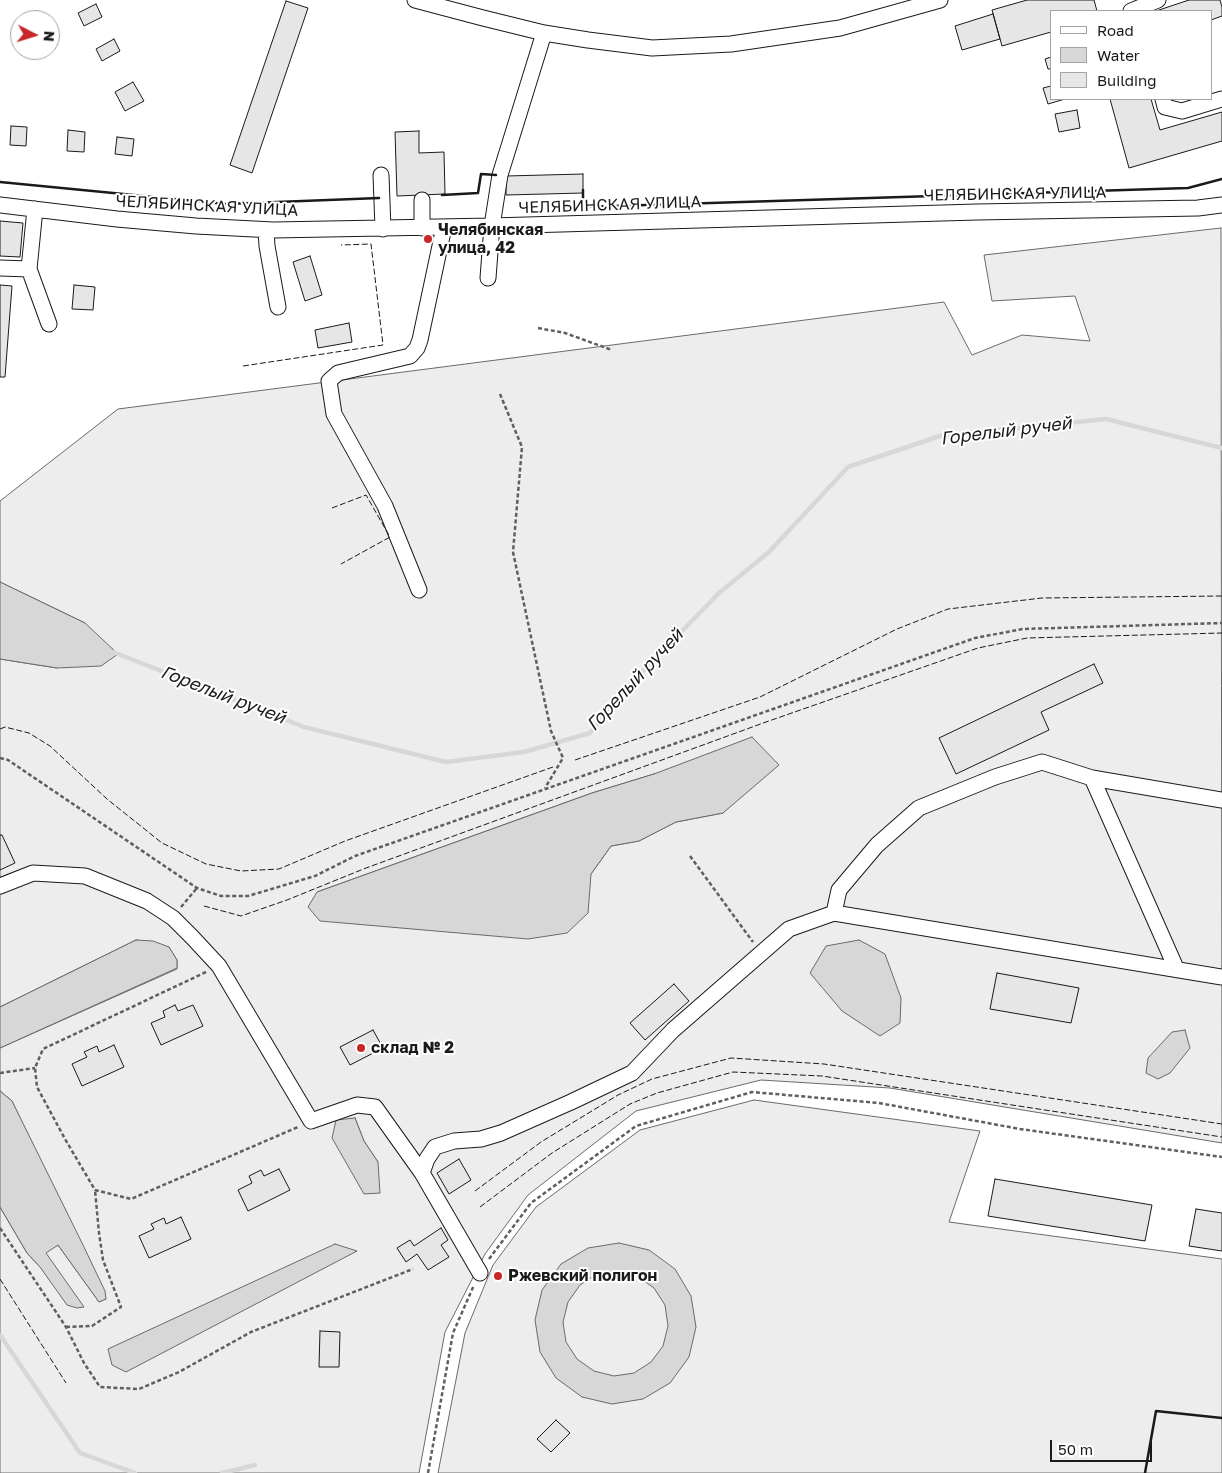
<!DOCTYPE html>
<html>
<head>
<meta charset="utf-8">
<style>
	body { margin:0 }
	#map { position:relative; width:1222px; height:1473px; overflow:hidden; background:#fff; font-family:"Golos Text",sans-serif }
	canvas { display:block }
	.legend { position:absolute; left:1050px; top:10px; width:162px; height:90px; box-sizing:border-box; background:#fff; border:1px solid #a3a3a3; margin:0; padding:6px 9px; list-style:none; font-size:15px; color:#1a1a1a }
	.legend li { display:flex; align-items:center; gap:10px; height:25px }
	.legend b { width:25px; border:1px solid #a3a3a3 }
	.north { position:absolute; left:10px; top:10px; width:50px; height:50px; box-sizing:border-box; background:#fff; border:1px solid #a3a3a3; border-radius:50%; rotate:95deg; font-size:14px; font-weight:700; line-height:20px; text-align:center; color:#1a1a1a }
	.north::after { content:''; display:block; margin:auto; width:18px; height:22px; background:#c62828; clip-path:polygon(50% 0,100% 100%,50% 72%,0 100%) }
	.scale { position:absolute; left:1050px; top:1440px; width:102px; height:22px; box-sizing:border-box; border:2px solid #1a1a1a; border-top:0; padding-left:6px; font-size:15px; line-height:18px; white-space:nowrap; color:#1a1a1a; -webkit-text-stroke:4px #fff; paint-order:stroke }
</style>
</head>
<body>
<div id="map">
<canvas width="1222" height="1473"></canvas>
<ul class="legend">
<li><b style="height:6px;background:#fff"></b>Road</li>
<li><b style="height:14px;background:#d7d7d7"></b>Water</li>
<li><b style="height:14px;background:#e6e6e6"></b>Building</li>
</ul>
<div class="north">N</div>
<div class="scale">50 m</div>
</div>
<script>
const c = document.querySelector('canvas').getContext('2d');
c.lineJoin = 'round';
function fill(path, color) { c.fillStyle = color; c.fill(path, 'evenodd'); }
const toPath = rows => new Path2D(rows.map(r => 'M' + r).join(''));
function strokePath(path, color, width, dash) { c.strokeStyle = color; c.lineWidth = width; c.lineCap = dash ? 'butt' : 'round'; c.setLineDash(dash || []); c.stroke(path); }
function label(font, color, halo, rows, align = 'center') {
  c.font = font + ' "Golos Text",sans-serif'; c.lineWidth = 4; c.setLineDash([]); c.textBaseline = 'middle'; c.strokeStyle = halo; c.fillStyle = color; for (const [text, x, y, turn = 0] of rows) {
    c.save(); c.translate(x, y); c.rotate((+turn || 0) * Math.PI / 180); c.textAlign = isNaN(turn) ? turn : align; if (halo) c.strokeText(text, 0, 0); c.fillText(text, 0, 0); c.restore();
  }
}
const built = toPath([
	[1221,228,1222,1143,890,1088,761,1080,636,1111,528,1195,485,1254,445,1332,419,1473,0,1473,0,1207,27,1253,40,1267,45,1252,58,1245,99,1302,106,1299,12,1101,0,1091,0,1048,177,969,177,960,169,947,136,940,0,1007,0,659,57,668,85,623,0,582,0,501,118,409,944,302,972,355,1022,335,1090,341,1075,296,992,301,984,255,1221,228],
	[654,774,723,813,676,822,639,841,611,846,591,874,317,892,592,793,654,774],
	[355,1118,364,1141,378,1162,332,1138,355,1118],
	[754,1100,980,1131,949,1222,1222,1259,1222,1473,438,1473,465,1333,493,1265,536,1207,640,1130,754,1100]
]);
const water = toPath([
	[0,582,85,623,118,654,101,666,57,668,0,659,0,582],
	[752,737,779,765,723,813,676,822,639,841,611,846,591,874,588,913,567,933,528,939,320,921,308,907,317,892,592,793,654,774,752,737],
	[136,940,153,941,169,947,177,960,177,968,0,1048,0,1007,136,940],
	[859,940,885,954,901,998,900,1023,880,1036,842,1011,810,973,826,946,859,940],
	[1185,1030,1190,1048,1170,1073,1158,1079,1146,1073,1148,1058,1172,1032,1185,1030],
	[0,1091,12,1101,83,1245,105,1291,106,1299,99,1302,58,1245,46,1253,84,1307,77,1308,67,1305,40,1267,27,1253,0,1207,0,1091],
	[355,1118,364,1141,378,1162,380,1193,364,1194,332,1138,336,1120,355,1118],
	[619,1243,649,1250,675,1269,691,1296,696,1327,689,1357,670,1383,643,1399,612,1404,582,1397,556,1378,540,1352,535,1320,542,1290,561,1264,588,1248,619,1243],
	[618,1271,637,1276,654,1288,665,1305,668,1326,663,1346,651,1362,634,1373,614,1376,594,1371,577,1359,566,1342,563,1322,568,1302,580,1285,597,1274,618,1271],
	[335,1244,357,1251,126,1372,112,1365,108,1349,335,1244]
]);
const stream = toPath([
	[113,652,304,727,446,762,524,752,590,733,612,703,719,593,769,552,848,467,940,436,1106,419,1222,448],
	[0,1335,80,1453,135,1473],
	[222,1473,255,1465]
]);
const building = toPath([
	[1027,0,1094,0,1097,11,1051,11,1051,32,1002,46,992,10,1027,0],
	[1189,0,1220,0,1222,7,1222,16,1211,20,1211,11,1156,11,1189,0],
	[286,1,308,8,252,173,230,165,286,1],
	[96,4,102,17,84,26,78,13,96,4],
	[993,14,1000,39,962,50,955,26,993,14],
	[114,39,120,51,102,61,96,49,114,39],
	[1051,57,1051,69,1048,69,1045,59,1051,57],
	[133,82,144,101,125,111,115,92,133,82],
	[1051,86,1051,99,1065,99,1048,104,1043,88,1051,86],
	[1110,99,1151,99,1160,130,1222,112,1222,141,1129,168,1110,99],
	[1077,110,1080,128,1059,132,1055,114,1077,110],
	[11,126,27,127,26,146,10,145,11,126],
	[68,130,85,132,84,152,67,151,68,130],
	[419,131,419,153,444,152,445,194,397,196,395,132,419,131],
	[117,137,134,139,132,156,115,154,117,137],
	[583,174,583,193,506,195,506,176,583,174],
	[0,221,23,223,20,257,0,256,0,221],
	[310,256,322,295,305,301,293,262,310,256],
	[0,285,12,286,5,377,0,377,0,285],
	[74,285,95,287,93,310,72,309,74,285],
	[349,323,352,342,318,348,315,330,349,323],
	[1094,664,1103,683,1041,712,1049,730,956,774,939,738,1094,664],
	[0,835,2,835,15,863,0,870,0,835],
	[997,973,1079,988,1071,1023,990,1009,997,973],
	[674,984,689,1001,645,1040,630,1023,674,984],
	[175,1005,178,1011,193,1005,203,1026,161,1045,151,1023,165,1017,163,1011,175,1005],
	[373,1030,383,1048,350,1065,340,1047,373,1030],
	[114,1045,124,1067,82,1086,72,1064,87,1057,84,1052,97,1046,99,1052,114,1045],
	[459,1159,471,1180,449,1194,437,1173,459,1159],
	[279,1169,290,1190,248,1211,238,1190,252,1183,249,1176,261,1170,264,1176,279,1169],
	[995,1179,1152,1205,1145,1241,988,1216,995,1179],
	[1196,1209,1222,1213,1222,1251,1189,1246,1196,1209],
	[181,1217,191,1239,149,1258,139,1236,154,1229,151,1224,164,1218,166,1224,181,1217],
	[441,1228,448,1240,441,1245,449,1257,428,1270,417,1254,406,1262,397,1248,410,1240,414,1246,441,1228],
	[320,1331,340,1332,339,1367,319,1367,320,1331],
	[556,1420,570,1433,551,1452,537,1439,556,1420]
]);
const path = toPath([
	[538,328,565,333,612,350],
	[500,394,522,447,513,552,551,731,563,758,545,788],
	[0,758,8,760,197,888,221,896,248,896,315,876,355,856,975,638,1023,629,1222,623],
	[690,856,753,942],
	[181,907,197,888],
	[206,972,43,1049,35,1068,37,1087,65,1139,95,1190,131,1199,298,1127],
	[0,1073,35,1068],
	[0,1228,66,1327,84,1363,100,1387,139,1389,179,1372,251,1332,413,1269],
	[489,1259,531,1203,636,1126,752,1092,879,1103,1020,1129,1222,1157],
	[66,1327,92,1326,121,1307,103,1260,99,1233,95,1190],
	[428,1473,453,1333,474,1285]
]);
const minor = toPath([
	[415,0,483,18,544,33,588,40,652,48,731,44,840,28,940,0],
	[1131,11,1158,0],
	[1163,99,1165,107,1182,111,1222,99],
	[381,175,383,229],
	[422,200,422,228],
	[0,205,117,219,196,226,273,230,492,226,977,212,1198,208,1222,205],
	[35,209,29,269,49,324],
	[266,230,267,246,278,307],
	[0,268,29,269],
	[488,278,492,226,500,175,544,33],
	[419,590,385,506,334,414,329,381,338,373,410,356,417,348,420,340,444,227],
	[1092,778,1222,800],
	[0,886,33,873,85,876,147,901,173,918,193,938,219,966,311,1121,357,1105,375,1107,422,1173],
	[834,913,839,890,877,845,919,808,995,777,1042,762,1092,778,1176,968],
	[480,1273,422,1173,427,1159,435,1147,454,1141,481,1139,501,1133,571,1102,632,1073,673,1030,789,929,834,913,1222,977]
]);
const fence = toPath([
	[243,366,383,345,371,244,341,245],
	[332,508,366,495,390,537,341,564],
	[0,729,5,727,29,733,50,746,107,799,162,843,206,864,241,871,279,869,345,841,553,767],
	[575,760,760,697,897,629,948,609,1042,598,1222,596],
	[204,906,241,916,287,900,366,868,766,722,978,648,1027,638,1222,633],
	[475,1191,541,1142,618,1095,652,1079,731,1058,824,1064,1222,1124],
	[480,1207,552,1153,630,1104,657,1093,733,1072,822,1076,1222,1137],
	[0,1279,66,1383]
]);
const wall = toPath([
	[0,182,226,204,379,198],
	[583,190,583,207,1188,188,1222,179],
	[442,195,478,193,481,174,496,175],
	[1145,1473,1156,1411,1222,1418]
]);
const markers = [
	[428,239,5,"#c62828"],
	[361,1048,5,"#c62828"],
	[498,1276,5,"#c62828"]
];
const streetNames = [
	["ЧЕЛЯБИНСКАЯ УЛИЦА",1015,194,-1],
	["ЧЕЛЯБИНСКАЯ УЛИЦА",610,205,-2],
	["ЧЕЛЯБИНСКАЯ УЛИЦА",207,206,3]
];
const poiNames = [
	["Челябинская",438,230],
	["улица, 42",438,248],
	["склад № 2",371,1048],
	["Ржевский полигон",508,1276]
];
const waterNames = [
	["Горелый ручей",1006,431,-7],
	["Горелый ручей",635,680,-47],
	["Горелый ручей",223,695,21]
];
fill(built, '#ededed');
strokePath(built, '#6a6a6a', 1);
fill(water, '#d7d7d7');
strokePath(water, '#6a6a6a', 1);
strokePath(stream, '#d7d7d7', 4.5);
fill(building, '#e6e6e6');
strokePath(building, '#1a1a1a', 1);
strokePath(minor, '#1a1a1a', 17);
strokePath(path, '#5f5f5f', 2.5, [4, 2.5]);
strokePath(minor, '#fff', 15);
strokePath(fence, '#1a1a1a', 1, [6, 2.5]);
strokePath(wall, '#1a1a1a', 2.5);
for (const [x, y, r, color] of markers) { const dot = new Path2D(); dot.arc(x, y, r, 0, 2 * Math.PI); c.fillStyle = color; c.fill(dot); strokePath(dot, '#fff', 2); }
label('16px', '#1a1a1a', '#fff', streetNames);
label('bold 16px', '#1a1a1a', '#fff', poiNames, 'left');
label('italic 18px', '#1a1a1a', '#fff', waterNames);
</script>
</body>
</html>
